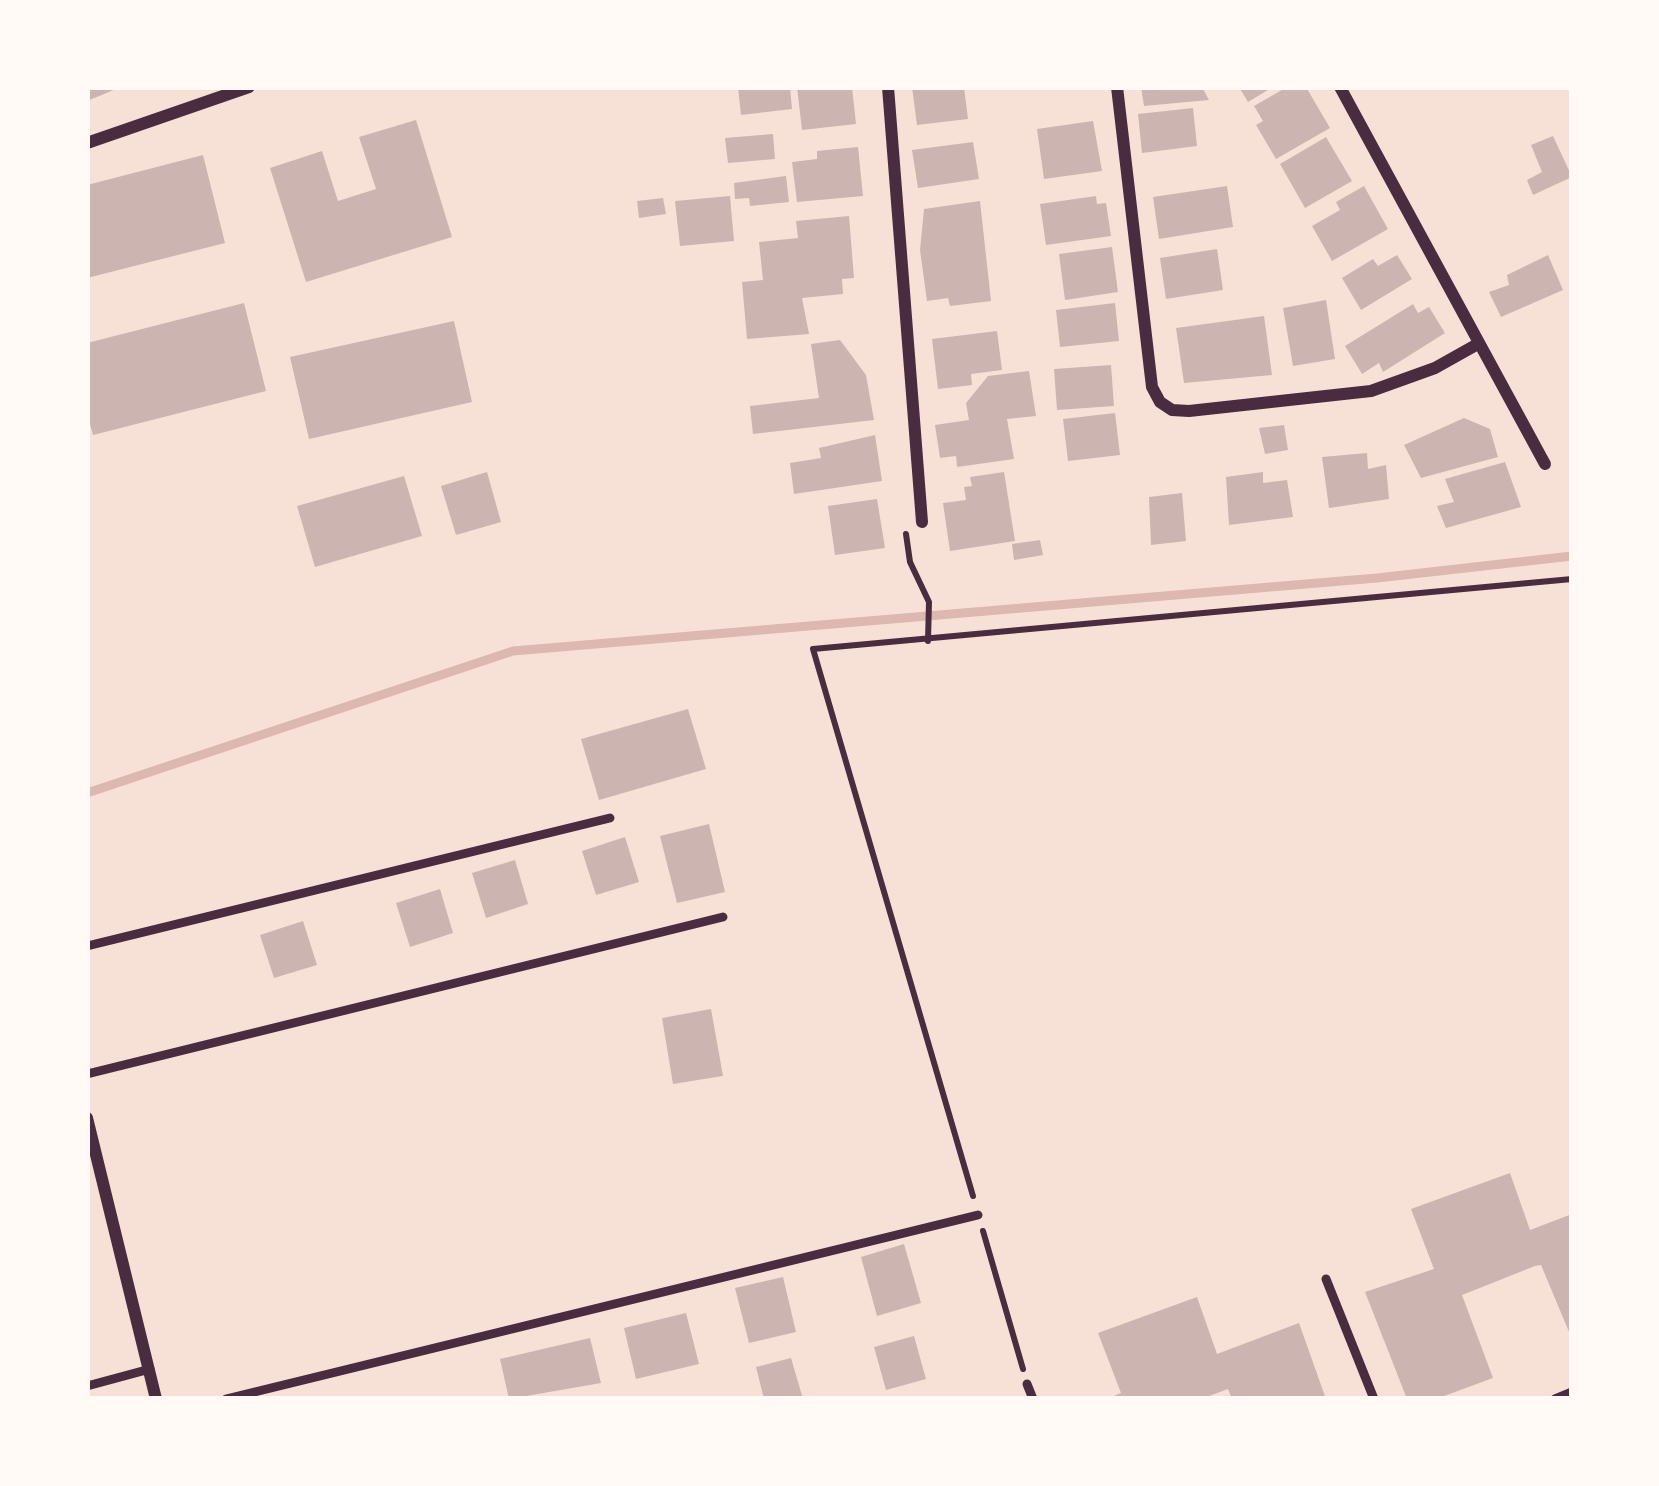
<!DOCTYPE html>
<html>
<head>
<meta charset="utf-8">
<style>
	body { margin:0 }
	#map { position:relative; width:1659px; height:1486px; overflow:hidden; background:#f7e1d7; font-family:"Archivo Narrow",sans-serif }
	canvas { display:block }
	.frame { position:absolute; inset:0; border:90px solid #fffaf5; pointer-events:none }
</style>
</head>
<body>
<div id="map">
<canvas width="1659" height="1486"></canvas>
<div class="frame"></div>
</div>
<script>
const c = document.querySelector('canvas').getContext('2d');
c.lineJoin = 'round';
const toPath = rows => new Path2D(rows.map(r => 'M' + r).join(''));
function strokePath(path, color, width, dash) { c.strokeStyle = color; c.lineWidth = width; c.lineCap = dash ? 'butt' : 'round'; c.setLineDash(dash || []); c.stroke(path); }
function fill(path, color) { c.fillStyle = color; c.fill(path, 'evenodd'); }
const stream = toPath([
	[87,793,513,651,1377,578,1572,556]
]);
const building = toPath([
	[87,87,121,87,87,101],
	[738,87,790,87,792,109,741,115],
	[797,87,852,87,856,124,802,130],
	[912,87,964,87,968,119,917,125],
	[1141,87,1202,87,1209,100,1144,106],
	[1239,87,1273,87,1248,102],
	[1287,87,1306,87,1330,128,1276,159,1256,125,1263,121,1254,106],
	[1193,108,1197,146,1142,153,1138,114],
	[416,120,452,237,306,282,270,168,322,151,338,201,376,189,359,137],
	[1093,121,1102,171,1044,179,1037,129],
	[773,134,775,159,728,163,725,138],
	[1553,136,1572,177,1533,195,1527,180,1542,172,1531,145],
	[1326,137,1352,181,1305,208,1280,164],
	[973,142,979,179,918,188,912,150],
	[858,147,863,196,797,202,792,162,817,159,817,151],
	[203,155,225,243,87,278,87,185],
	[786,176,789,202,750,206,749,198,735,199,734,183],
	[1227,186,1233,227,1159,239,1153,197],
	[1364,186,1388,229,1332,261,1312,226,1340,210,1336,202],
	[730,196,734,241,680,246,675,201],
	[1096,196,1097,204,1106,203,1111,236,1046,245,1040,204],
	[663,198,666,214,639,218,637,201],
	[980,201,991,301,950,306,948,298,927,301,920,250,924,209],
	[849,216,854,278,842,279,843,294,802,298,809,334,747,339,742,282,763,280,759,242,798,238,796,221],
	[1112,247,1118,292,1065,300,1059,254],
	[1217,249,1223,290,1166,299,1160,258],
	[1397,255,1412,279,1361,310,1342,278,1373,259,1378,266],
	[1548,255,1563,290,1501,317,1489,292,1509,285,1507,275],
	[1326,300,1335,359,1293,366,1283,308],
	[244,303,266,391,93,435,87,413,87,343],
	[1115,303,1119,341,1060,347,1056,310],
	[1413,304,1418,313,1429,307,1445,333,1383,372,1379,363,1362,374,1345,346],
	[1264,316,1272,375,1184,383,1176,328],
	[454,321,472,402,309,439,290,357],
	[997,331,1002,370,971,374,972,385,938,389,932,339],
	[840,340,866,375,874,420,753,434,750,406,819,398,811,344],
	[1111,365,1114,406,1057,410,1054,369],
	[1029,371,1036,416,1007,419,1014,459,957,467,956,456,940,458,935,425,969,420,966,403,988,376],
	[1115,413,1120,455,1068,461,1063,419],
	[1464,418,1490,429,1498,457,1421,478,1404,445],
	[1284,425,1288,450,1265,454,1259,428],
	[875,435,882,481,794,494,790,463,821,458,819,448],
	[1367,453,1368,469,1386,465,1389,499,1329,508,1322,457],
	[1505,462,1521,507,1446,528,1437,506,1454,502,1445,479],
	[487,472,501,522,456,535,441,486],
	[1004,472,1015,541,950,551,943,503,966,500,964,487,972,486,970,477],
	[1263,472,1263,483,1287,480,1293,517,1229,525,1226,477],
	[404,476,422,536,315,567,297,506],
	[1182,493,1186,541,1151,545,1149,497],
	[877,499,885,548,835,555,828,506],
	[1040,540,1043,555,1014,560,1012,544],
	[688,709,706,769,599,800,581,739],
	[709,824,725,892,677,903,660,836],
	[625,837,639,882,596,895,582,851],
	[515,860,528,904,486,918,472,873],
	[440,889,453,933,410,947,396,903],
	[303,921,317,965,274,978,260,935],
	[711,1009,723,1076,673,1084,662,1018],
	[1510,1173,1530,1230,1572,1214,1572,1339,1541,1265,1535,1266,1462,1295,1493,1378,1436,1399,1407,1399,1365,1292,1434,1269,1411,1209],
	[904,1244,921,1303,877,1316,861,1257],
	[783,1277,796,1332,749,1343,735,1288],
	[1197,1297,1217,1354,1299,1323,1326,1399,1232,1399,1228,1389,1201,1399,1106,1399,1121,1393,1098,1333],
	[686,1313,699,1364,636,1379,624,1328],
	[914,1336,926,1379,886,1390,874,1347],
	[590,1338,601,1383,509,1399,500,1359],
	[791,1358,803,1399,764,1399,756,1367]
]);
const path = toPath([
	[906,534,910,562,929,602,928,641],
	[973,1196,813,649,1572,579],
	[983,1231,1023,1369]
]);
const service = toPath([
	[87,946,610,818],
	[87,1074,723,917],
	[1326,1279,1374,1399],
	[1027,1384,1033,1399],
	[87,1386,150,1369],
	[226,1399,978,1215],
	[1555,1399,1572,1392]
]);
const minor = toPath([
	[888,87,922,522],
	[1117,87,1152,387,1160,402,1172,410,1189,411,1371,391,1435,368,1476,345],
	[1340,87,1545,464],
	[87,143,249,87],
	[87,1118,156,1399]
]);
strokePath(stream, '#dcb8b0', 9);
fill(building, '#ccb4b1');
strokePath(path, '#4a2c40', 6);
strokePath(service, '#4a2c40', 9);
strokePath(minor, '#4a2c40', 12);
</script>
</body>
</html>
